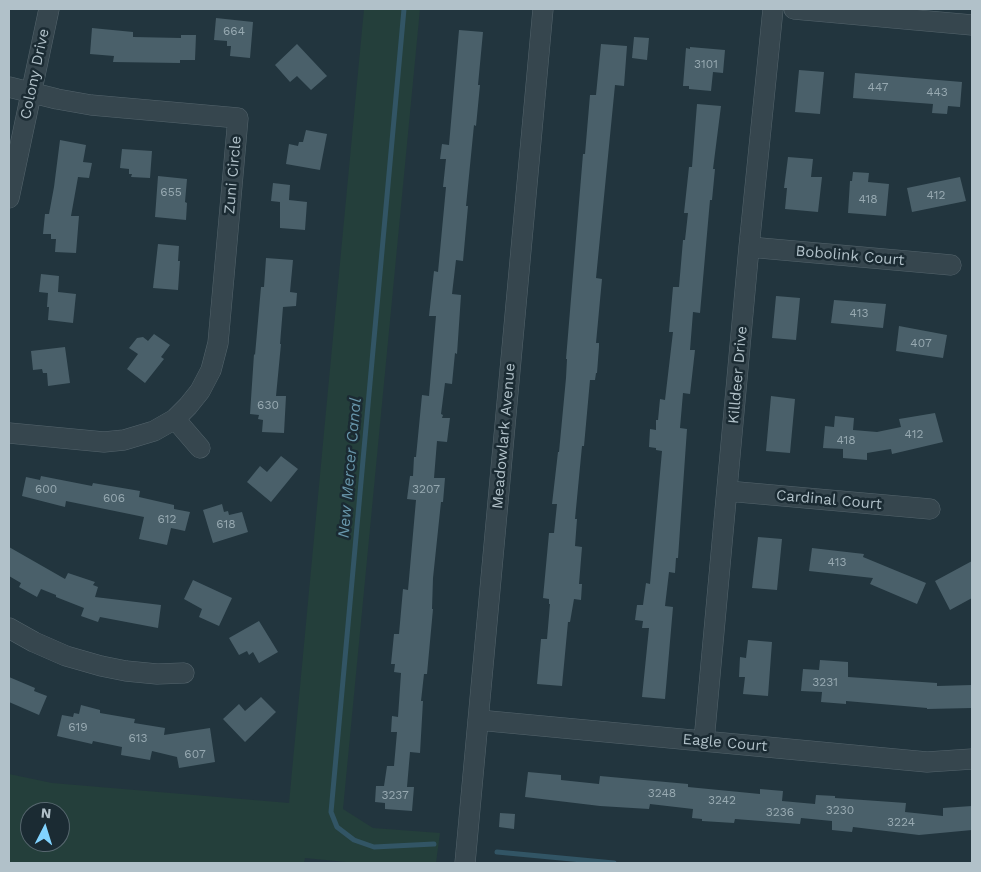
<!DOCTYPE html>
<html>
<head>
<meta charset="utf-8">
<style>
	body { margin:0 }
	#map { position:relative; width:981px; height:872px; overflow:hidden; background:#22353e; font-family:"Work Sans",sans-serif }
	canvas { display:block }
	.frame { position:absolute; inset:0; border:10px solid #b1c1c9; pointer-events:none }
	.north { position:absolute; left:20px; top:802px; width:50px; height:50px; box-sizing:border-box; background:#1b2b33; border:1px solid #57676f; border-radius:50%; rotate:5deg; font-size:14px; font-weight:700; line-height:20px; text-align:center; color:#b1c1c9 }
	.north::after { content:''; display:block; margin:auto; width:18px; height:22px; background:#81d3ff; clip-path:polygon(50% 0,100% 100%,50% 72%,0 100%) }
</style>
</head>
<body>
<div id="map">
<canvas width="981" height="872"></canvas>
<div class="frame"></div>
<div class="north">N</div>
</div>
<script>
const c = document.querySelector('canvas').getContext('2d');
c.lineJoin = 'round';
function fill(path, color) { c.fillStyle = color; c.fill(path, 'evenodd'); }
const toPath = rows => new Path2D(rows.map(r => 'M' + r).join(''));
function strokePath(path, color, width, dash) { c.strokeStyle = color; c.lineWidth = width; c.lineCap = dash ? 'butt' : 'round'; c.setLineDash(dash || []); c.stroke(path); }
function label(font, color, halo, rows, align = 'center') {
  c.font = font + ' "Work Sans",sans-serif'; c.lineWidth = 5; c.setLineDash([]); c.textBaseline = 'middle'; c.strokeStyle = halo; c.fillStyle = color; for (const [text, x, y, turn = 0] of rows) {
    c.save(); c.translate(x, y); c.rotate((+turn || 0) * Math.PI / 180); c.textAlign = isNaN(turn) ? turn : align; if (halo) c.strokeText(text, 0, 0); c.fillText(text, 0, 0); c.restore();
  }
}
const green = toPath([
	[364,9,420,9,343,809,373,828,440,833,436,863,356,863,305,858,304,863,9,863,9,774,52,783,289,803],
	[30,812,60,812,60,842,30,842]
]);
const stream = toPath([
	[404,9,331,812,337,827,354,840,374,847,434,844],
	[497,852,614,863]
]);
const building = toPath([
	[216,18,253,22,250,58,230,56,231,46,227,46,227,41,214,40],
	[92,28,133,32,133,37,181,38,181,35,196,35,195,60,180,60,180,63,113,62,114,56,90,54],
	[459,30,483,32,478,85,480,85,476,126,474,125,466,206,468,206,463,261,456,260,452,294,461,295,457,354,455,353,452,384,445,383,441,414,443,415,442,418,450,418,447,442,437,441,434,478,445,478,443,502,441,502,433,578,432,609,433,609,427,674,424,674,421,701,423,701,420,753,410,752,407,787,414,787,412,811,385,809,385,803,375,802,376,786,384,786,387,766,394,766,397,732,391,732,392,716,398,717,401,673,394,672,395,664,391,664,394,634,399,634,403,589,408,590,416,500,407,499,410,476,413,476,414,457,416,457,422,395,429,396,436,316,429,316,434,271,438,272,446,187,443,187,446,159,440,159,442,144,449,145],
	[634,37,649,38,647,60,632,58],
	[297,44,327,76,311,90,297,76,290,82,275,65],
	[601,44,627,46,624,86,615,85,596,278,602,279,596,343,599,343,599,347,597,373,596,373,595,380,590,380,584,446,582,446,575,519,577,519,575,546,582,547,579,584,582,584,581,600,574,599,570,622,568,622,562,686,537,684,541,639,547,639,550,604,549,604,549,599,543,598,549,533,554,533,557,504,552,504,558,452,559,452,566,378,567,359,566,359,583,154,585,154,590,95,596,95],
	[690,47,725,50,723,73,713,72,711,91,689,89,689,86,683,86,686,48,690,49],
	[799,70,824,72,820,114,795,112],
	[855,73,962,82,960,107,948,106,947,114,932,113,933,104,853,98],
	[697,104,721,106,713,169,715,169,712,200,710,200,700,313,693,312,690,350,695,350,690,394,683,393,680,428,687,429,678,558,676,558,675,573,669,572,665,606,673,607,665,699,642,697,649,628,642,628,643,621,635,620,637,605,643,605,646,583,650,584,662,451,656,450,656,448,649,447,650,429,656,430,656,420,658,420,660,399,665,400,673,332,669,332,673,287,679,287,683,240,685,240,688,213,684,213,689,167,692,167],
	[306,130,327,134,320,170,286,164,289,144,298,146,299,142,303,142],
	[60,140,86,145,83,162,92,163,89,178,78,177,71,216,79,216,76,253,55,252,56,239,51,239,51,234,43,234,45,214,49,214,54,187],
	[122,149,152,151,150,178,131,177,132,174,129,174,129,169,120,168],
	[788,157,813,159,811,177,822,177,818,212,785,209,787,188,784,188],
	[853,172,869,173,868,182,889,184,886,216,848,213,850,181,852,181],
	[158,176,187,179,185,202,187,203,186,220,155,217],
	[960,177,966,201,912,212,907,188],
	[273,183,290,185,289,200,307,202,305,230,280,228,280,202,271,201],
	[158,244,179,246,178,261,180,261,178,290,153,288],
	[266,258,293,260,290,292,297,293,296,306,283,307,280,344,281,344,276,396,286,396,284,433,262,432,263,420,258,419,259,415,250,414,254,354,255,355,261,287,264,287],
	[41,274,59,276,58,292,76,294,73,323,48,320,49,307,47,307,48,293,39,292],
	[776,296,800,298,796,340,772,338],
	[834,300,886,304,883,328,831,323],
	[899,326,947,335,943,358,896,351],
	[154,334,170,345,161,357,164,359,145,383,127,369,138,354,129,348,137,338,143,337,148,341],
	[65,347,70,383,48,386,47,373,43,373,42,369,33,370,31,351],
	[771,396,795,399,790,453,766,451],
	[935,413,943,442,892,454,891,449,867,453,867,460,843,458,843,449,823,448,825,426,834,427,835,416,854,418,853,430,877,432,901,427,899,419],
	[281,456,298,469,271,502,247,482,260,466,267,472],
	[41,476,92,486,93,483,140,491,139,497,174,505,174,509,190,512,185,531,171,528,167,545,139,539,144,517,66,501,65,507,22,496,26,477,40,480],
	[222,504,224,512,228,511,229,515,242,512,248,532,213,543,203,510],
	[758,537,782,539,777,590,752,588],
	[9,547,65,579,68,573,95,582,93,585,98,587,95,597,161,605,158,628,100,617,98,622,81,616,84,608,56,597,56,595,41,589,37,597,19,587,21,583,9,576],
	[812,548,864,554,863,557,926,583,917,604,870,584,873,578,809,571],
	[972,561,972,598,950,610,935,581],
	[193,580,232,598,219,626,199,617,202,609,184,599],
	[259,621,278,652,259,663,253,652,249,655,247,651,239,655,229,638],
	[748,640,772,642,768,696,743,694,745,677,739,677,740,657,746,658],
	[820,660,848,662,848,677,937,683,937,686,972,685,972,708,927,709,927,708,846,701,846,704,821,702,822,692,801,691,803,669,819,670],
	[9,677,35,688,34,691,47,696,39,715,9,702],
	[261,697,276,712,245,742,223,719,239,704,245,711],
	[81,705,100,710,100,713,135,719,134,723,165,728,164,735,210,728,215,762,179,768,177,757,152,751,150,760,121,755,122,747,93,741,92,744,57,736,62,715,73,717,74,713,79,714],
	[528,772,561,775,561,780,599,784,600,776,688,784,688,787,760,794,760,789,783,791,782,801,815,804,816,795,835,796,835,798,906,803,905,812,943,816,943,808,972,806,972,830,919,835,853,827,852,832,832,830,832,821,801,818,800,824,735,819,734,823,702,821,702,819,692,818,693,809,650,804,649,809,600,806,525,797],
	[500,813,515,814,514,829,499,827]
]);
const minor = toPath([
	[794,9,972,25],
	[9,87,57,99,91,105,238,118,218,343,211,370,200,391,188,406,175,419,154,431,124,440,104,442,9,433],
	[9,198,49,9],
	[749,247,951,265],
	[175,419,200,448],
	[727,491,930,509],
	[9,628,34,642,66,656,101,666,126,671,157,674,184,673],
	[478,720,927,762,972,759],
	[704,741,749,247,773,9],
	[465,863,543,9]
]);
const numberNames = [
	["664",234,31],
	["3101",706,64],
	["447",878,87],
	["443",937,92],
	["655",171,192],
	["412",936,195],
	["418",868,199],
	["413",859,313],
	["407",921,343],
	["630",268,405],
	["412",914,434],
	["418",846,440],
	["600",46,489],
	["3207",426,489],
	["606",114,498],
	["612",167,519],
	["618",226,524],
	["413",837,562],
	["3231",825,682],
	["619",78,727],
	["613",138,738],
	["607",195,754],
	["3248",662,793],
	["3237",395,795],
	["3242",722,800],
	["3230",840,810],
	["3236",780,812],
	["3224",901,822]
];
const streetNames = [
	["Colony Drive",35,74,-78],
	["Zuni Circle",233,175,-85],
	["Bobolink Court",850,256,5],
	["Killdeer Drive",738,375,-85],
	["Meadowlark Avenue",504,436,-85],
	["Cardinal Court",829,500,5],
	["Eagle Court",725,743,5]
];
const waterNames = [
	["New Mercer Canal",350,468,-85]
];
fill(green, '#243f3b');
strokePath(stream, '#325565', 5);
fill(building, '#4a606a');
strokePath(minor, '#54646c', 21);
strokePath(minor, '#36464e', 20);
label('12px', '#97a9b1', null, numberNames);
label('15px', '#b1c1c9', '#1b2b33', streetNames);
label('italic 16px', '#6896ab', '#1b2b33', waterNames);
</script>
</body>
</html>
